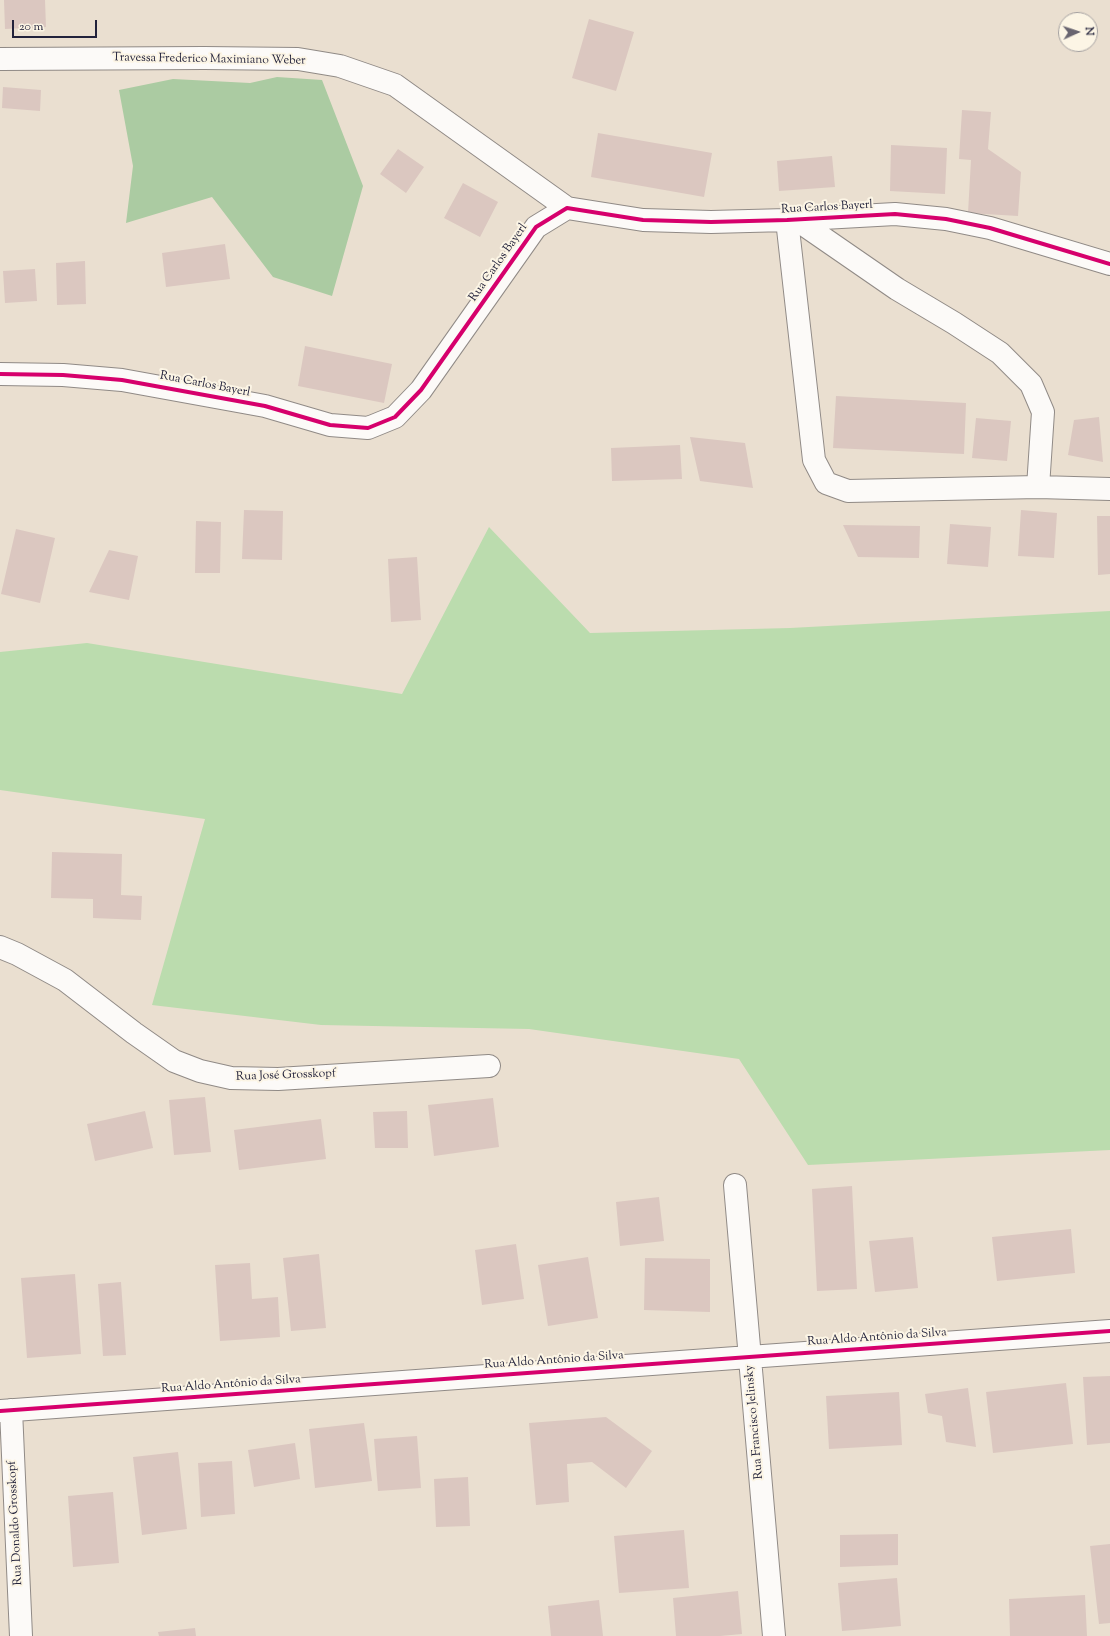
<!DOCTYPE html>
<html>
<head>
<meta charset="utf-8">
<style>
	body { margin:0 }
	#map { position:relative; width:1110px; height:1636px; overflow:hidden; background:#eadfd0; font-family:"Sorts Mill Goudy",serif }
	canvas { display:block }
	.north { position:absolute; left:1058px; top:12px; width:40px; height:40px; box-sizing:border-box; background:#fcf5e5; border:1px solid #a5a1a1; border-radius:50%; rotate:87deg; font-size:11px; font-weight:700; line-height:16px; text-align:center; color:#22223b }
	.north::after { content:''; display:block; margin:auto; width:14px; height:18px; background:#68646f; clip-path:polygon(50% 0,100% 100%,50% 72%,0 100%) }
	.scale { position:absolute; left:12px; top:20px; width:85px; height:18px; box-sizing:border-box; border:2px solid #22223b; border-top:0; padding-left:5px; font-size:12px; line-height:14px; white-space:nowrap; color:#22223b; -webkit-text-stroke:3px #fcf5e5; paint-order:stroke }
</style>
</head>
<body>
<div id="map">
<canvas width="1110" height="1636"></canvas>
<div class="north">N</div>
<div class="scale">20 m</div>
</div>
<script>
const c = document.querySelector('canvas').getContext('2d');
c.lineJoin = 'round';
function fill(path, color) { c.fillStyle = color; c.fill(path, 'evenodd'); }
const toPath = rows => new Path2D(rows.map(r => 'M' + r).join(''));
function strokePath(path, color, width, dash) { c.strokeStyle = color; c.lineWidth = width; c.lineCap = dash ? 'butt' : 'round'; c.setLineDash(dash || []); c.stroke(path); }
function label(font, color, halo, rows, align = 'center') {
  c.font = font + ' "Sorts Mill Goudy",serif'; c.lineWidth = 4; c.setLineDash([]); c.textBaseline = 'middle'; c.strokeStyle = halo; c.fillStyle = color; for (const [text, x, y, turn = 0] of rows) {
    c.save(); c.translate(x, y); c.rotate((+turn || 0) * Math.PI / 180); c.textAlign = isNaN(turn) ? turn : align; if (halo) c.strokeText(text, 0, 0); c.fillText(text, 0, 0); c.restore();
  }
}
const green = toPath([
	[489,527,590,633,790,628,1110,611,1110,1150,808,1165,739,1059,529,1029,321,1025,152,1005,205,819,0,790,0,652,87,643,402,694]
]);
const forest = toPath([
	[277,77,322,80,363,186,332,296,273,277,212,197,126,223,133,166,119,90,173,79,250,83]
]);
const building = toPath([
	[4,0,45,0,46,27,5,29],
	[589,19,634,32,616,91,572,78],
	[3,87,41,90,40,111,2,108],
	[962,110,991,112,988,149,1021,172,1018,216,968,213,971,160,959,159],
	[598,133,712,153,704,197,591,177],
	[891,145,947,148,945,194,890,191],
	[398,149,424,167,406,193,380,174],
	[832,156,835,187,779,191,777,161],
	[463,183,498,202,480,237,444,218],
	[225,244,230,279,166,287,162,253],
	[85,261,86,304,57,305,56,263],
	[35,269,37,301,5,303,3,271],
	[305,346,392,364,384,403,298,386],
	[836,396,966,403,964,454,833,448],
	[1099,417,1103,462,1068,455,1074,420],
	[976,418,1011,421,1007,461,972,458],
	[690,437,745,443,753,488,700,481],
	[680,445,682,479,612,481,611,448],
	[244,510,283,511,282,560,242,559],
	[1021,510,1057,513,1054,558,1018,556],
	[1097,516,1110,516,1110,574,1098,575],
	[196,521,221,522,220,573,195,573],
	[950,524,991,527,988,567,947,564],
	[843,525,920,526,919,558,858,557],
	[16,529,55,538,40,603,1,594],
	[109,550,138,556,129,600,89,592],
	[417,557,421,620,391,622,388,559],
	[52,852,122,854,121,895,142,896,141,920,93,918,93,899,51,898],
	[205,1097,211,1152,174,1155,169,1100],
	[493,1098,499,1147,434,1156,428,1105],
	[145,1111,153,1148,95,1161,87,1124],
	[407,1111,408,1148,375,1148,373,1112],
	[321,1119,326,1159,239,1170,234,1130],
	[852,1186,857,1289,817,1291,812,1189],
	[659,1197,664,1241,620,1246,616,1202],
	[1071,1229,1075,1273,997,1281,992,1237],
	[913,1237,918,1288,875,1292,869,1241],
	[516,1244,524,1299,482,1305,475,1250],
	[319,1254,326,1328,291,1331,283,1258],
	[588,1257,598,1318,548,1326,538,1265],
	[645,1258,710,1259,710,1312,644,1310],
	[250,1263,252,1299,278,1297,280,1337,220,1341,215,1265],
	[75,1274,81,1354,27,1358,21,1278],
	[121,1282,126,1355,103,1356,98,1284],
	[1110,1376,1110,1443,1087,1445,1083,1377],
	[1066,1383,1073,1444,993,1453,986,1392],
	[968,1388,976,1447,946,1442,942,1416,928,1413,925,1394],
	[899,1392,902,1445,829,1449,826,1396],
	[606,1417,652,1451,626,1488,592,1462,567,1464,569,1502,536,1505,529,1423],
	[364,1423,372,1481,315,1488,309,1429],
	[417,1436,421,1488,378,1491,374,1439],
	[295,1443,300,1479,254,1487,248,1450],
	[178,1452,187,1529,142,1535,133,1457],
	[232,1461,235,1514,201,1517,198,1463],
	[468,1477,470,1526,436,1527,434,1479],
	[113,1492,119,1563,73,1567,68,1496],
	[684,1530,689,1588,619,1593,614,1536],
	[898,1534,898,1565,840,1567,840,1535],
	[1110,1544,1110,1623,1099,1624,1090,1546],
	[897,1578,901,1626,842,1631,838,1583],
	[738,1591,742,1634,720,1636,676,1636,673,1598],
	[1085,1595,1087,1636,1010,1636,1009,1599],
	[599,1600,603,1636,551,1636,548,1606],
	[195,1628,196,1636,159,1636,158,1632]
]);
const minor = toPath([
	[0,59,204,58,298,59,340,66,395,85,567,208],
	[787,220,814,460,826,483,848,491,1038,487,1110,489],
	[797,220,897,289,954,323,1000,353,1031,384,1043,412,1038,487],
	[0,374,63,375,122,380,265,406,330,425,368,428,395,417,421,390,536,227,567,208,643,220,711,222,787,220,895,214,946,219,990,228,1110,264],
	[0,947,17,954,65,980,134,1033,174,1061,200,1071,231,1078,278,1079,489,1066],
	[735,1185,774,1636],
	[11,1410,21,1636],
	[0,1411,1110,1331]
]);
const cycleway = toPath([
	[0,374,63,375,122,380,265,406,330,425,368,428,395,417,421,390,536,227,567,208,643,220,711,222,787,220,895,214,946,219,990,228,1110,264],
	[0,1411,1110,1331]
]);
const streetNames = [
	["Travessa Frederico Maximiano Weber",209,60,1],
	["Rua Carlos Bayerl",827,208,-3],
	["Rua Carlos Bayerl",499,263,-55],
	["Rua Carlos Bayerl",205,385,11],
	["Rua José Grosskopf",286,1076,-2],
	["Rua Aldo Antônio da Silva",877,1338,-4],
	["Rua Aldo Antônio da Silva",554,1361,-4],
	["Rua Aldo Antônio da Silva",231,1385,-4],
	["Rua Francisco Jelinsky",755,1422,-95],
	["Rua Donaldo Grosskopf",16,1523,-93]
];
fill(green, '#bbdcae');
fill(forest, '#abcba2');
fill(building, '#dbc7c0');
strokePath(minor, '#908a86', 24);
strokePath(minor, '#fcfaf8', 22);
strokePath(cycleway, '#d6006c', 4);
label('12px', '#22223b', '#fcf5e5', streetNames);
</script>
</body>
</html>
